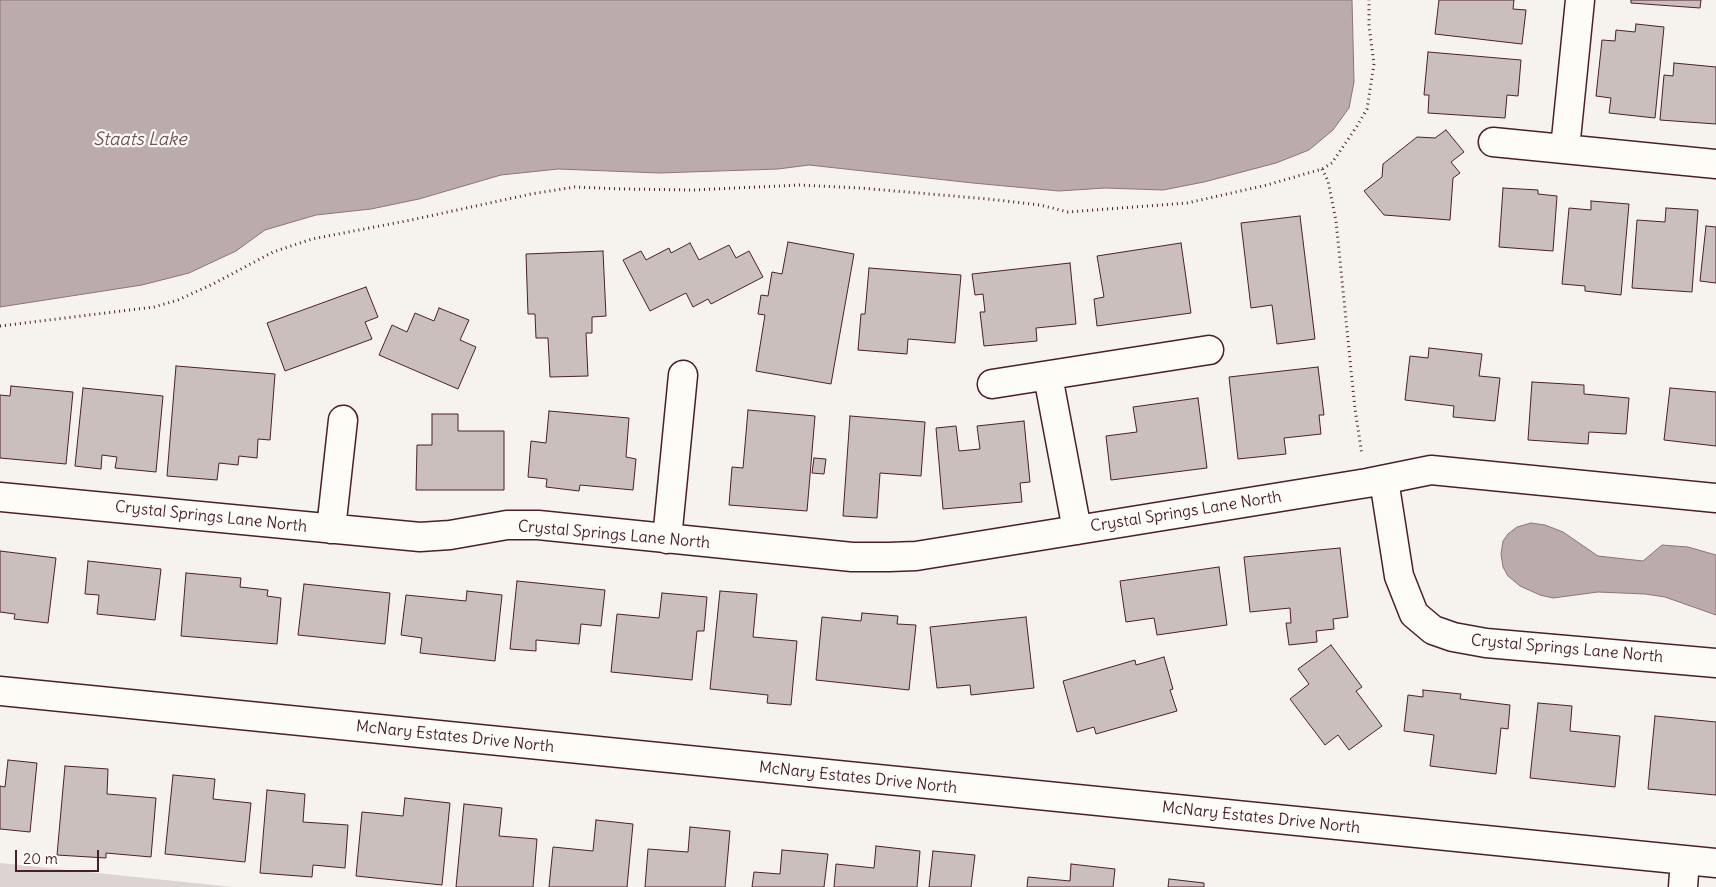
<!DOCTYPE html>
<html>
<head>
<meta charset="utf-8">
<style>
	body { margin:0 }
	#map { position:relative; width:1716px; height:887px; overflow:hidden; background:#f6f3ef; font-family:Delius,sans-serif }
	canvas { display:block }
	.scale { position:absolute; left:15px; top:850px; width:84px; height:22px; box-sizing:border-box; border:2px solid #4a1f2b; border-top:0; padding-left:6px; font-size:15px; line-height:18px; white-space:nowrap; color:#4a1f2b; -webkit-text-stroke:4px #fdfcf7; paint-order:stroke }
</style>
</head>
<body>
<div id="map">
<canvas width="1716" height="887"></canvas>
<div class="scale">20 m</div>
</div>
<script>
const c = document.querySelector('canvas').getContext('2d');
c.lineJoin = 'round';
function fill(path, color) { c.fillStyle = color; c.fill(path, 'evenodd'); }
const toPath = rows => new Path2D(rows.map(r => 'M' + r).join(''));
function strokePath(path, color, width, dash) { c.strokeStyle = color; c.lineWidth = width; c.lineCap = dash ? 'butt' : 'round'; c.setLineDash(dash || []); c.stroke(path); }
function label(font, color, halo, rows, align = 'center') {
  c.font = font + ' Delius,sans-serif'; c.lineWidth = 4.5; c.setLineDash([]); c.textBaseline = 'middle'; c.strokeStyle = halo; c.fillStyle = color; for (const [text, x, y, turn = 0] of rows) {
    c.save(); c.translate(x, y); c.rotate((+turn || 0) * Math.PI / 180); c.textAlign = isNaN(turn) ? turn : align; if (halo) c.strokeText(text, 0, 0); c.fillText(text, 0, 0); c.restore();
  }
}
const green = toPath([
	[0,863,233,887,0,887]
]);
const water = toPath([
	[0,0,1352,0,1354,82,1349,108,1333,130,1309,150,1276,163,1204,182,1163,190,1105,188,1059,191,973,183,809,165,778,169,659,173,558,169,501,175,419,199,371,209,316,215,265,230,236,251,189,273,142,285,0,307,0,0],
	[1531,523,1545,525,1563,532,1598,556,1643,561,1662,545,1688,547,1716,555,1716,615,1665,597,1645,594,1598,592,1553,598,1540,595,1520,586,1508,576,1503,567,1501,554,1503,541,1508,534,1517,527,1531,523]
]);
const building = toPath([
	[1439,0,1514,0,1513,9,1526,10,1522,44,1435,34,1439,0],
	[1631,0,1701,0,1700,8,1631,3,1631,0],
	[1636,24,1664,27,1655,118,1609,113,1611,98,1596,96,1602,40,1615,41,1616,30,1635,32,1636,24],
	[1428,52,1521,60,1518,96,1507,95,1505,118,1428,113,1429,95,1424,95,1428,52],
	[1674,63,1716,67,1716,124,1660,120,1664,75,1673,76,1674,63],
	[1446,130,1464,152,1451,162,1460,173,1453,178,1450,220,1384,215,1364,191,1382,177,1383,164,1417,137,1435,138,1446,130],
	[1503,188,1538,190,1538,194,1557,196,1553,251,1499,247,1503,188],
	[1591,201,1629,204,1621,295,1585,291,1585,286,1562,284,1569,208,1591,210,1591,201],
	[1666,208,1698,210,1692,292,1632,288,1637,220,1665,222,1666,208],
	[1300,216,1315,339,1277,344,1272,305,1251,308,1241,223,1300,216],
	[1706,226,1716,227,1716,283,1700,281,1706,226],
	[788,242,854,254,831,384,756,371,765,315,758,314,761,295,768,296,772,272,782,274,788,242],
	[690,243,699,260,729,245,736,258,749,251,763,277,711,304,708,299,693,307,686,293,650,311,623,260,641,251,646,260,669,248,671,253,690,243],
	[1181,243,1191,313,1097,326,1094,299,1104,297,1097,256,1181,243],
	[603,251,606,316,592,317,592,333,586,333,588,376,550,377,548,338,536,338,535,314,528,314,526,254,603,251],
	[1070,263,1076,324,1036,328,1037,341,984,346,980,312,985,312,983,294,975,295,972,274,1070,263],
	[869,268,961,275,955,343,908,339,907,354,858,350,861,314,865,314,869,268],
	[366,287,378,317,365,322,372,339,285,371,267,323,366,287],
	[439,308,469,320,460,340,476,347,458,389,379,355,392,325,407,332,415,313,434,321,439,308],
	[1429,348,1482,354,1479,376,1500,378,1495,421,1453,417,1454,406,1405,400,1410,356,1428,358,1429,348],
	[176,366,275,374,270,440,258,439,257,458,239,456,238,465,219,463,217,480,167,476,176,366],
	[1318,367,1324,415,1319,415,1321,434,1284,438,1286,454,1238,459,1229,377,1318,367],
	[1532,382,1584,385,1584,394,1629,398,1626,434,1589,432,1588,444,1528,440,1532,382],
	[11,386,73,392,66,464,0,458,0,395,10,396,11,386],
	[83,388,163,396,156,472,115,468,117,457,102,455,101,469,75,466,83,388],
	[1670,388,1716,392,1716,446,1664,440,1670,388],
	[1198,398,1207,468,1111,480,1106,436,1137,432,1133,407,1198,398],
	[748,410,815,416,807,511,729,505,732,467,743,468,748,410],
	[549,411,629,418,626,457,636,459,633,490,580,485,579,491,546,487,547,479,528,477,531,441,546,443,549,411],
	[432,414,458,414,458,431,504,431,504,490,416,490,417,445,432,445,432,414],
	[850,416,925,422,921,476,880,473,877,518,843,516,850,416],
	[1024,421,1030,482,1020,483,1022,502,943,509,936,428,956,426,959,451,980,449,977,426,1024,421],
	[814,458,826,459,824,474,812,473,814,458],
	[1340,548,1348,617,1333,619,1334,629,1316,631,1317,642,1289,645,1286,623,1291,623,1290,608,1250,612,1244,557,1340,548],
	[0,551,56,558,48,623,14,619,15,614,0,612,0,551],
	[88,561,161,569,155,620,97,614,99,595,85,594,88,561],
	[1219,567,1227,625,1157,635,1154,618,1126,622,1120,581,1219,567],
	[186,573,241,578,240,587,268,590,267,596,281,598,277,644,181,636,186,573],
	[517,581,605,590,601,626,581,624,579,644,536,640,536,651,510,649,517,581],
	[304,584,390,593,385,644,298,635,304,584],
	[467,591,502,595,495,661,420,653,422,638,401,635,406,595,466,601,467,591],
	[720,591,757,594,753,637,797,641,791,705,767,703,768,695,710,689,720,591],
	[662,593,707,597,704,631,697,631,692,680,611,672,617,614,659,618,662,593],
	[862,613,898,616,897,624,916,625,909,690,816,680,822,617,861,621,862,613],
	[1026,617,1034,688,971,695,970,685,937,688,930,627,1026,617],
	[1331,645,1362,687,1356,691,1382,726,1349,750,1338,735,1325,745,1290,699,1309,684,1298,669,1331,645],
	[1164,657,1173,689,1170,690,1177,711,1096,734,1094,727,1077,732,1063,681,1135,660,1136,665,1164,657],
	[1423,690,1461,694,1460,699,1510,705,1508,729,1501,728,1496,774,1430,766,1434,735,1404,731,1408,695,1423,697,1423,690],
	[1538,703,1572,706,1570,731,1620,736,1615,787,1530,778,1538,703],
	[1655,716,1716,722,1716,795,1648,789,1655,716],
	[8,760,37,763,30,832,0,829,0,786,5,787,8,760],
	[65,766,108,769,107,794,156,798,151,857,106,853,106,858,57,855,65,766],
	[173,775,215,779,213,799,251,803,245,862,165,854,173,775],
	[267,790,305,794,303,822,348,825,345,868,313,865,312,877,260,873,267,790],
	[405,798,450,803,442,885,356,876,362,812,403,816,405,798],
	[464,804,502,808,499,836,537,839,533,887,456,887,464,804],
	[596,820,633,824,627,887,549,887,553,847,593,851,596,820],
	[690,827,730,831,725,887,645,887,648,849,688,852,690,827],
	[876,846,920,851,917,887,834,887,836,864,874,868,876,846],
	[782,850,828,854,824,887,752,887,754,872,780,874,782,850],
	[933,851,975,855,971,887,929,887,933,851],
	[1071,864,1115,869,1113,887,1027,887,1028,877,1070,881,1071,864],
	[1169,879,1204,883,1204,887,1168,887,1169,879]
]);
const path = toPath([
	[1322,169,1328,181,1336,221,1355,409,1362,455],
	[0,326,154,307,178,300,213,284,273,252,312,239,411,220,531,194,575,187,623,189,693,190,800,185,860,188,988,199,1040,205,1068,212,1187,203,1267,185,1322,169,1332,163,1357,126,1367,109,1374,64,1369,26,1369,0]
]);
const minor = toPath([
	[1493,142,1716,164],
	[1565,149,1580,0],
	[1048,376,1077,530],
	[992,384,1209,350],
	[1384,480,1399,576,1414,614,1433,630,1453,637,1486,643,1716,663],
	[0,497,420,537,450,535,507,525,538,525,852,557,889,557,916,556,1367,483,1431,470,1716,498],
	[331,529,343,420],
	[667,539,683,375],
	[0,691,1716,863],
	[1683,887,1685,860]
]);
const streetNames = [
	["Crystal Springs Lane North",1186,512,-9],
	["Crystal Springs Lane North",211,517,6],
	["Crystal Springs Lane North",614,535,5],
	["Crystal Springs Lane North",1567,649,5],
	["McNary Estates Drive North",455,737,6],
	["McNary Estates Drive North",858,778,6],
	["McNary Estates Drive North",1261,818,6]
];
const waterNames = [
	["Staats Lake",140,140]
];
fill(green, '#dcd4d2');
fill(water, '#bbabac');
strokePath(water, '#8e7378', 1);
fill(building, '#cbbfbe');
strokePath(building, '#4a1f2b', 1);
strokePath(minor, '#4a1f2b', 31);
strokePath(path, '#4a1f2b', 3, [1, 4]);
strokePath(minor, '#fdfcf7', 28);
label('16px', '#4a1f2b', '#fdfcf7', streetNames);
label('italic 18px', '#725058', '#fdfcf7', waterNames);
</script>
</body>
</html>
